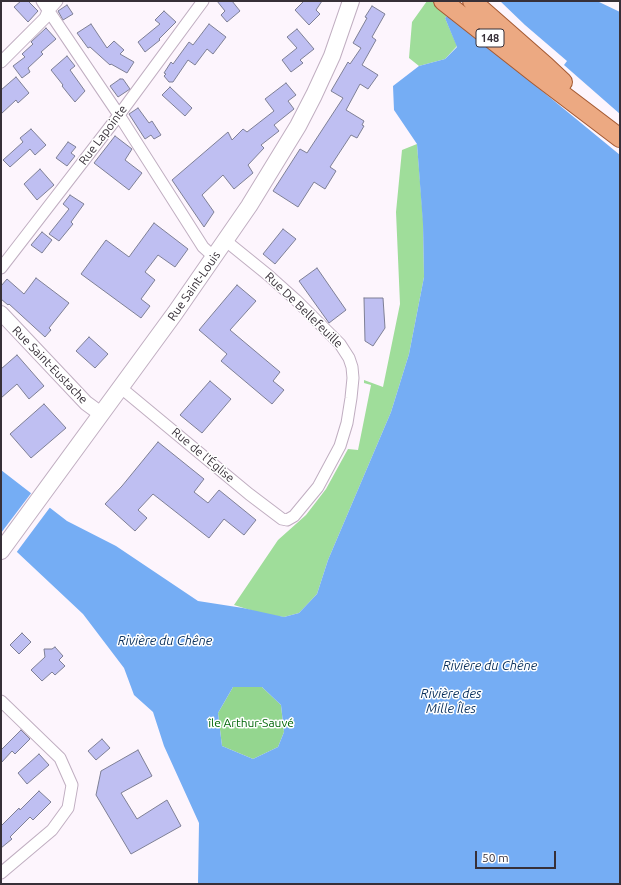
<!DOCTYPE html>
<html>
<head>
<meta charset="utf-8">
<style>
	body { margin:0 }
	#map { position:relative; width:621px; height:885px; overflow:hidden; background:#fdf5fd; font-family:Ubuntu,sans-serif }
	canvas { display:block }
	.frame { position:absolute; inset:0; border:2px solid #373038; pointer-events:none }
	.scale { position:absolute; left:475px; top:851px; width:81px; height:18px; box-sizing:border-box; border:2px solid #373038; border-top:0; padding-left:5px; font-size:12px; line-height:14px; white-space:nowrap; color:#373038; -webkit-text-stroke:3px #fff; paint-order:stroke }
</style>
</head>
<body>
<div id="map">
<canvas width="621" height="885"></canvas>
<div class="frame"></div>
<div class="scale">50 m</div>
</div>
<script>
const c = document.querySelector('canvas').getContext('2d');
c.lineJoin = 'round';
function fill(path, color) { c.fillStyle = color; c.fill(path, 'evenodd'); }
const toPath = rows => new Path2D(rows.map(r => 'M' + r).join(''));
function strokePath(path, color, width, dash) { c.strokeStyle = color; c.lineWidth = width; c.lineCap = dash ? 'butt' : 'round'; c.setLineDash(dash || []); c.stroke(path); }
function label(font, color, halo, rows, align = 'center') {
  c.font = font + ' Ubuntu,sans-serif'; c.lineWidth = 3; c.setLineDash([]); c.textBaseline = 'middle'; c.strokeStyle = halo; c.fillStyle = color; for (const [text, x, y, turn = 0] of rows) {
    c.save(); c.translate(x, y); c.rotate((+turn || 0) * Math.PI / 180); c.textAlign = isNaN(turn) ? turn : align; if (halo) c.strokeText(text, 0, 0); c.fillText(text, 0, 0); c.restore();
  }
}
const green = toPath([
	[427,1,460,1,445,18,457,46,445,59,419,66,409,58,412,22],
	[417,144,423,219,424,277,409,354,391,412,328,560,317,594,299,613,284,617,263,614,234,605,278,540,306,515,326,489,348,449,358,450,371,385,364,383,364,380,383,387,400,304,396,212,402,150]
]);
const forest = toPath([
	[233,687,262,687,281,705,284,732,278,747,253,759,222,746,218,713]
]);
const water = toPath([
	[460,1,597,1,620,12,620,884,198,884,199,823,164,746,153,712,134,695,124,668,83,614,1,537,1,470,67,521,116,546,198,601,243,608,284,617,299,613,317,594,328,560,391,412,409,354,424,277,423,224,417,144,394,110,393,86,419,66,445,59,457,47,445,18],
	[233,687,262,687,281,705,284,732,278,747,253,759,222,746,218,713]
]);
const pier = toPath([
	[457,1,500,1,525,25,567,61,564,65,620,114,620,155,480,40],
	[32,492,51,506,16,553,1,540,1,533]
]);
const building = toPath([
	[21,1,28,1,38,11,28,22,14,7,21,1],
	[217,1,232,1,240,11,227,22,221,15,225,11,217,1],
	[304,1,322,1,316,10,320,14,309,25,295,10,304,1],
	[67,5,73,14,63,20,58,11,67,5],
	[372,6,385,14,372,37,376,40,362,65,378,75,368,89,360,84,346,110,364,121,362,125,364,126,357,138,351,135,330,167,336,171,325,189,314,182,298,207,273,191,300,149,307,153,343,98,331,91,348,62,350,64,361,48,353,43,367,18,365,17,372,6],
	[164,11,176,22,159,39,160,40,145,52,138,42,160,24,155,20,164,11],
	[91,24,107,48,114,41,124,50,120,54,134,62,127,73,111,64,110,65,90,47,88,48,77,33,91,24],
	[209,24,226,37,213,54,207,49,195,65,188,60,173,82,169,82,164,76,166,74,164,73,171,62,173,64,189,42,193,45,209,24],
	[46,28,56,39,41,52,43,54,28,68,30,72,22,78,13,66,25,57,22,54,33,44,31,42,46,28],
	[297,29,314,49,300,60,303,63,291,72,282,60,297,48,287,37,297,29],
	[67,56,75,66,70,70,85,91,75,102,70,96,62,86,63,85,51,70,67,56],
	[16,77,29,93,18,103,16,100,1,114,1,90,16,77],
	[120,79,123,79,130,89,118,97,110,86,120,79],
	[286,83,296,95,288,101,294,109,274,125,279,131,261,145,264,148,248,165,253,173,234,189,223,175,202,195,214,212,204,227,172,180,228,132,232,140,243,129,247,132,274,111,265,99,286,83],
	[170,87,192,108,185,116,162,95,170,87],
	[138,108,149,123,152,121,161,135,154,139,151,135,145,139,129,114,138,108],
	[31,129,46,145,35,155,30,149,10,167,3,160,23,142,20,138,31,129],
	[115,136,132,149,125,160,142,173,129,190,94,163,115,136],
	[68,142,76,147,71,153,75,156,67,166,56,158,68,142],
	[40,169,54,185,37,200,24,184,40,169],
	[70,195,84,204,71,222,73,224,59,241,49,234,69,209,63,204,70,195],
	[154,223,188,249,175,267,158,255,145,272,155,280,141,299,150,306,141,318,81,274,106,240,129,257,154,223],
	[283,229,296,239,275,264,263,254,283,229],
	[42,232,52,240,42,253,31,245,42,232],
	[317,268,346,310,329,323,299,281,317,268],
	[36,278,69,303,49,328,51,330,45,337,9,304,8,305,1,299,1,286,7,279,24,294,36,278],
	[237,285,256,301,230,330,280,372,273,381,284,390,272,404,221,361,227,354,199,330,237,285],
	[364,298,383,298,385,328,373,346,365,341,364,298],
	[89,337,108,354,95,368,76,351,89,337],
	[17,355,44,386,29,399,17,384,1,398,1,369,17,355],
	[210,381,231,399,202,433,180,415,210,381],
	[44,404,66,428,31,458,10,434,44,404],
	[158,442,204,479,194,492,208,503,219,490,256,520,244,535,224,519,209,538,153,494,138,510,147,518,135,531,105,504,122,486,158,442],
	[22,633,31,642,19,654,10,645,22,633],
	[55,647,63,656,59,660,65,666,55,675,52,672,42,681,31,670,45,657,44,649,52,649,55,647],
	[21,730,30,739,15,754,12,751,1,763,1,750,21,730],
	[102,739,110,748,96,760,88,751,102,739],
	[138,750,152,776,121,793,137,819,167,800,181,826,131,854,96,795,101,771,138,750],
	[39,754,49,765,27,784,18,773,39,754],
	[39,791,51,802,33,820,30,817,10,837,12,839,1,848,1,826,19,808,20,810,39,791]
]);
const minor = toPath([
	[42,1,119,115,203,247,214,257],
	[1,62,45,18,48,11,57,1],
	[1,268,119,115,203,1],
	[120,387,249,494,282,519,287,520,294,516,318,487,340,446,347,423,351,398,353,378,352,367,349,358,340,344,296,300,268,275,226,241],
	[1,701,60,758,72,785,68,808,52,830,1,873]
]);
const tertiary = toPath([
	[1,313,86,403,101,414]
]);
const secondary = toPath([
	[1,551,175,313,249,206,298,126,314,95,332,56,351,1]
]);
const primary = toPath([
	[443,1,537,75,620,138],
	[472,1,546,66,563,82]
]);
const shields = [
	[490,38,28]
];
const shieldNames = [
	["148",490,38]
];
const streetNames = [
	["Rue Lapointe",103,135,-53],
	["Rue Saint-Louis",194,286,-55],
	["Rue De Bellefeuille",304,310,44],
	["Rue Saint-Eustache",50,365,46],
	["Rue de l'Église",203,455,40]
];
const parkNames = [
	["île Arthur-Sauvé",251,723]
];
const waterNames = [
	["Rivière du Chêne",165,641],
	["Rivière du Chêne",490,666],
	["Rivière des",451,694],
	["Mille Îles",451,709]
];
fill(green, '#9fdd9a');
fill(forest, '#94d68f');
fill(water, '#75adf4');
fill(pier, '#fdf5fd');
fill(building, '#bfbff2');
strokePath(building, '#7e7f95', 1);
strokePath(minor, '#c0aec1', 13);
strokePath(tertiary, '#c0aec1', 16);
strokePath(secondary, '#c0aec1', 18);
strokePath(primary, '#a45932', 20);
strokePath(minor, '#fff', 11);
strokePath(tertiary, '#fff', 14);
strokePath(secondary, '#fff', 16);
strokePath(primary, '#eca982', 18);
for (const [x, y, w] of shields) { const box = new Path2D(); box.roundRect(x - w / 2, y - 9, w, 18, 3); c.fillStyle = '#fff'; c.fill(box); strokePath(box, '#373038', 1); }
label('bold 11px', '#373038', null, shieldNames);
label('12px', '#373038', '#fff', streetNames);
label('12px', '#026809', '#fff', parkNames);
label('italic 13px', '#09305c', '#fff', waterNames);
</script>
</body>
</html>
